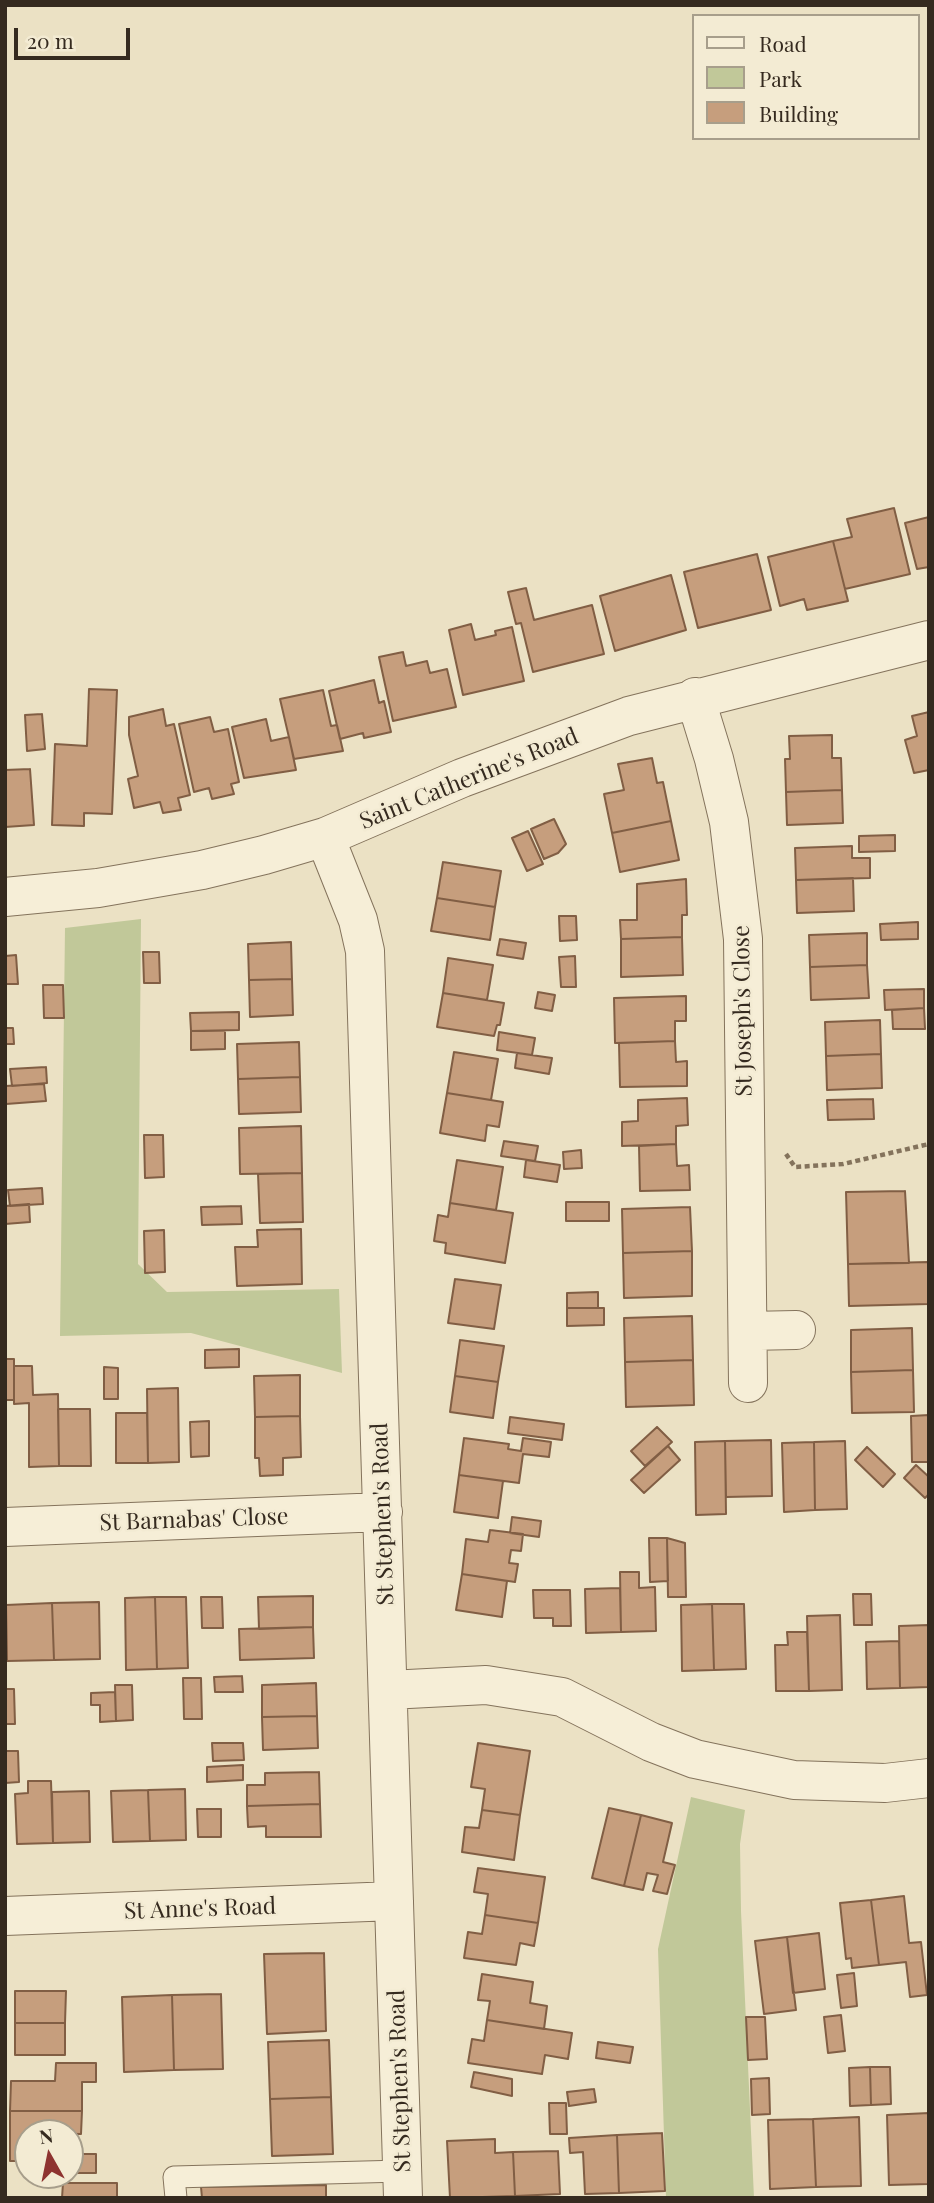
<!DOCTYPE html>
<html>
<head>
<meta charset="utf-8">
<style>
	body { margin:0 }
	#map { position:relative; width:934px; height:2203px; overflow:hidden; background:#ebe1c4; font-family:"Playfair Display",serif }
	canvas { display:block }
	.frame { position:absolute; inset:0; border:7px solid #352a1f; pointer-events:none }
	.legend { position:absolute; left:692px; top:14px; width:228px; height:126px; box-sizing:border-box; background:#f3ebd3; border:2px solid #a79e8b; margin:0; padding:9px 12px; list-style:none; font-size:21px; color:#352a1f }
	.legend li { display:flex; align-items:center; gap:14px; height:35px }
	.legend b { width:35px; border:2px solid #a79e8b }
	.north { position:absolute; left:14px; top:2119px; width:70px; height:70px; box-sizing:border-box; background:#f3ebd3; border:2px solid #a79e8b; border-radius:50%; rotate:351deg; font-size:19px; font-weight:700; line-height:28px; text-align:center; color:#352a1f }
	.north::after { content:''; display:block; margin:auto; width:24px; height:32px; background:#8e3330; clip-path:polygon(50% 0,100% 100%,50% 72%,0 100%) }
	.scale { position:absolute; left:14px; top:28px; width:116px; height:32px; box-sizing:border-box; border:4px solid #352a1f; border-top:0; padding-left:9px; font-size:21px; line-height:24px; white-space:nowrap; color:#352a1f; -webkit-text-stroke:5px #f3ebd3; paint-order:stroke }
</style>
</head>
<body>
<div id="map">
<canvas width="934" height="2203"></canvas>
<div class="frame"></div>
<ul class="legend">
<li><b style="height:9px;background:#f6eed7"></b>Road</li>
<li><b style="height:19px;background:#c1c899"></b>Park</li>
<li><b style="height:19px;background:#c69e7d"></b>Building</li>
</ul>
<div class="north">N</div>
<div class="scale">20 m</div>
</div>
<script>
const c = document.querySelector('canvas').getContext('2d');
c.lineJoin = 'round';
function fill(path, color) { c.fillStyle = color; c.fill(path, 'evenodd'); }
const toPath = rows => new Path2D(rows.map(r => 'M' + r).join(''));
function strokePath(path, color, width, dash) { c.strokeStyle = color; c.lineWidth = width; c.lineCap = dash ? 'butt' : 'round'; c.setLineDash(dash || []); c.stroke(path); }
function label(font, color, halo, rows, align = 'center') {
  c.font = font + ' "Playfair Display",serif'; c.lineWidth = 5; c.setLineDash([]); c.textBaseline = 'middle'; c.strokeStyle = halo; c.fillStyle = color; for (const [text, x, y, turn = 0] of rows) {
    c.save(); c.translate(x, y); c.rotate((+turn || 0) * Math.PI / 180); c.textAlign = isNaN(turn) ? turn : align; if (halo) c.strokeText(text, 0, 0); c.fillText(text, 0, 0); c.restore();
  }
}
const green = toPath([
	[141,919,138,1264,167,1292,339,1289,342,1373,191,1333,60,1336,65,928],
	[691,1797,745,1810,740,1844,741,1911,754,2198,666,2198,658,1949]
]);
const building = toPath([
	[894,508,910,574,845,589,833,541,852,537,847,519,894,508],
	[929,517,929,567,917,569,905,523,929,517],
	[833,541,848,601,807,610,804,599,780,606,768,557,833,541],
	[757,554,771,610,698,628,684,572,757,554],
	[671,575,686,630,615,651,600,596,671,575],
	[526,588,534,620,592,605,604,654,533,672,521,623,516,624,508,592,526,588],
	[471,624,475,640,496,635,495,631,512,627,524,681,463,695,449,630,471,624],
	[403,652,406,666,427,661,430,673,447,669,456,707,393,721,379,657,403,652],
	[374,680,379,703,384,701,391,732,364,738,363,733,340,739,329,691,374,680],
	[89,689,117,690,112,814,84,813,84,826,52,825,55,744,87,746,89,689],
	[323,690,331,726,337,725,343,751,294,759,280,699,323,690],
	[163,709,166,726,174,724,190,795,178,798,181,810,163,813,160,802,134,808,128,779,138,776,129,735,129,717,163,709],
	[929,712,929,770,914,773,905,740,917,736,912,716,929,712],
	[42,714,45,749,27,751,25,715,42,714],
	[210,717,214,732,228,729,239,782,231,784,234,794,212,799,209,788,194,792,179,724,210,717],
	[266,719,271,741,289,737,296,770,244,778,232,727,266,719],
	[832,735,832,758,841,758,842,790,786,792,785,759,790,759,789,736,832,735],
	[652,758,657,783,663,782,671,821,612,833,604,794,624,790,618,764,652,758],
	[30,769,34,825,5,827,5,770,30,769],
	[842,790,843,823,787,825,786,792,842,790],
	[554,819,566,844,558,853,544,859,531,829,554,819],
	[671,821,679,860,620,872,612,833,671,821],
	[528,831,543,864,527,871,512,838,528,831],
	[895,835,895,851,859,852,859,836,895,835],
	[852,846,852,858,870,858,870,878,796,880,795,848,852,846],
	[443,862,501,871,495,907,437,898,443,862],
	[853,878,854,911,797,913,796,880,853,878],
	[686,879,687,915,682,915,682,937,621,939,620,920,637,920,637,884,686,879],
	[437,898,495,907,490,940,431,931,437,898],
	[559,916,576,916,577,940,560,941,559,916],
	[918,922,918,939,881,940,880,924,918,922],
	[867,933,867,965,810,967,809,935,867,933],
	[682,937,683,975,621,977,621,939,682,937],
	[500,939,526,943,523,959,497,955,500,939],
	[291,942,292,979,249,980,248,944,291,942],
	[143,952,159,952,160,983,144,983,143,952],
	[16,955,18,984,5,984,5,956,16,955],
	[575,956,576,987,561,987,559,957,575,956],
	[448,958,493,965,487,1000,443,993,448,958],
	[867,965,869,998,811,1000,810,967,867,965],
	[292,979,293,1015,250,1017,249,980,292,979],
	[43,985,63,985,64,1018,44,1018,43,985],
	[924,989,924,1008,885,1010,884,990,924,989],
	[538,992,555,995,552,1011,535,1008,538,992],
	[443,993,504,1003,500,1025,497,1025,494,1036,437,1027,443,993],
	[686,996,686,1021,675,1021,675,1041,615,1043,614,998,686,996],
	[924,1008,925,1029,893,1029,892,1010,924,1008],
	[239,1012,239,1030,191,1031,190,1013,239,1012],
	[880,1020,881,1054,826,1056,825,1022,880,1020],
	[5,1028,13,1028,14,1044,5,1044,5,1028],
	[191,1031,225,1031,225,1049,191,1050,191,1031],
	[499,1032,535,1038,532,1055,497,1050,499,1032],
	[675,1041,676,1062,687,1061,687,1086,620,1087,619,1043,675,1041],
	[299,1042,300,1077,238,1079,237,1044,299,1042],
	[454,1052,498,1059,491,1100,447,1093,454,1052],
	[517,1053,552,1058,549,1074,515,1068,517,1053],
	[881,1054,882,1088,827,1090,826,1056,881,1054],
	[46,1067,47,1083,12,1086,10,1069,46,1067],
	[300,1077,301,1112,239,1114,238,1079,300,1077],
	[44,1084,46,1101,6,1104,5,1086,44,1084],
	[447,1093,503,1102,499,1127,487,1125,485,1141,440,1133,447,1093],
	[687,1098,688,1125,676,1126,676,1144,622,1146,622,1122,638,1121,638,1100,687,1098],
	[873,1099,874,1119,828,1120,827,1100,873,1099],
	[301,1126,302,1173,240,1174,239,1128,301,1126],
	[144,1135,163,1135,164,1177,145,1178,144,1135],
	[504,1141,538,1146,535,1161,501,1156,504,1141],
	[676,1144,677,1166,689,1165,690,1190,640,1191,639,1146,676,1144],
	[581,1150,582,1168,564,1169,563,1152,581,1150],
	[457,1160,503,1167,496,1210,450,1203,457,1160],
	[526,1160,560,1165,557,1182,524,1177,526,1160],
	[302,1173,303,1222,260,1223,258,1174,302,1173],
	[42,1188,43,1204,10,1206,8,1190,42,1188],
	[905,1191,909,1263,848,1264,846,1192,905,1191],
	[566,1202,609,1202,609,1221,566,1221,566,1202],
	[450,1203,513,1213,505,1263,445,1253,446,1243,434,1241,438,1215,448,1217,450,1203],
	[29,1204,30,1222,5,1224,5,1206,29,1204],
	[241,1206,242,1224,202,1225,201,1207,241,1206],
	[690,1207,692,1251,623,1253,622,1209,690,1207],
	[301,1229,302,1284,237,1286,235,1247,258,1247,257,1230,301,1229],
	[164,1230,165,1272,145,1273,144,1231,164,1230],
	[692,1251,692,1296,624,1298,623,1253,692,1251],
	[928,1262,929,1304,849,1306,848,1264,928,1262],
	[455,1279,501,1285,494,1329,448,1323,455,1279],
	[598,1292,598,1308,567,1308,567,1293,598,1292],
	[567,1308,604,1308,604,1325,567,1326,567,1308],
	[692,1316,693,1360,625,1362,624,1318,692,1316],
	[912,1328,913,1370,851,1372,851,1330,912,1328],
	[460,1340,504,1346,498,1382,455,1376,460,1340],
	[239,1349,239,1367,205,1368,205,1350,239,1349],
	[5,1359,14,1359,14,1400,5,1400,5,1359],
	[693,1360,694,1405,626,1407,625,1362,693,1360],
	[14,1366,32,1366,33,1395,58,1394,59,1466,29,1467,29,1403,14,1404,14,1366],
	[104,1367,118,1368,118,1399,104,1399,104,1367],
	[913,1370,914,1412,852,1413,851,1372,913,1370],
	[300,1375,300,1416,255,1417,254,1376,300,1375],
	[455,1376,498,1382,493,1418,450,1412,455,1376],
	[178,1388,179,1462,148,1463,147,1389,178,1388],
	[58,1409,90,1409,91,1466,59,1466,58,1409],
	[116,1413,147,1413,148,1463,116,1463,116,1413],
	[929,1415,929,1462,912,1462,911,1416,929,1415],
	[300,1416,301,1457,283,1458,283,1475,260,1476,259,1458,255,1458,255,1417,300,1416],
	[510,1417,564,1424,562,1440,508,1433,510,1417],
	[209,1421,209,1456,191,1457,190,1422,209,1421],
	[657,1427,672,1442,645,1466,631,1451,657,1427],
	[464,1438,509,1444,508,1449,521,1451,523,1438,551,1442,549,1457,523,1454,519,1483,459,1475,464,1438],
	[771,1440,772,1496,726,1497,725,1441,771,1440],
	[725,1441,726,1514,696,1515,695,1442,725,1441],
	[845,1441,847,1509,815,1510,814,1442,845,1441],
	[814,1442,815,1510,784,1512,782,1443,814,1442],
	[668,1446,680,1460,644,1493,631,1480,668,1446],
	[867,1447,895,1474,883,1487,855,1460,867,1447],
	[916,1465,929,1477,929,1494,925,1498,904,1478,916,1465],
	[459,1475,503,1481,498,1518,454,1512,459,1475],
	[512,1517,541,1521,539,1537,510,1533,512,1517],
	[490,1530,523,1534,521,1551,511,1550,509,1563,518,1564,515,1582,462,1574,466,1539,488,1542,490,1530],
	[649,1538,667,1538,668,1581,650,1582,649,1538],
	[667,1538,685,1543,686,1597,668,1597,667,1538],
	[620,1572,639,1572,639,1588,655,1587,656,1631,621,1632,620,1572],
	[462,1574,507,1581,502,1617,456,1610,462,1574],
	[620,1588,621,1632,586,1633,585,1589,620,1588],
	[533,1590,570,1590,571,1626,553,1626,553,1618,534,1618,533,1590],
	[853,1594,871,1594,872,1625,854,1625,853,1594],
	[313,1596,313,1627,259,1629,258,1597,313,1596],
	[155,1597,186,1597,188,1668,157,1669,155,1597],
	[155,1597,157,1669,126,1670,125,1598,155,1597],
	[201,1597,222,1597,223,1628,202,1628,201,1597],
	[99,1602,100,1659,54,1660,52,1603,99,1602],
	[52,1603,54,1660,7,1661,6,1605,52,1603],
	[712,1604,744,1604,746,1669,714,1670,712,1604],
	[712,1604,714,1670,682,1671,681,1605,712,1604],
	[840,1615,842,1690,809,1691,807,1616,840,1615],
	[929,1625,929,1687,900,1688,899,1626,929,1625],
	[313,1627,314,1658,240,1660,239,1629,313,1627],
	[787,1632,807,1632,809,1691,776,1691,775,1645,788,1645,787,1632],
	[899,1641,900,1688,867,1689,866,1642,899,1641],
	[242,1676,243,1692,215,1692,214,1677,242,1676],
	[183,1678,201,1678,202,1719,184,1719,183,1678],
	[316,1683,317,1716,262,1717,262,1685,316,1683],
	[115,1685,132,1685,133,1720,116,1721,115,1685],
	[5,1689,14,1689,15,1724,5,1724,5,1689],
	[115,1692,116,1721,100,1722,100,1705,91,1705,91,1693,115,1692],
	[317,1716,318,1748,263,1750,262,1717,317,1716],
	[212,1743,243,1743,244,1760,213,1761,212,1743],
	[478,1743,530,1751,520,1815,482,1810,485,1789,471,1787,478,1743],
	[5,1751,18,1751,19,1782,5,1783,5,1751],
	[243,1765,243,1780,207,1782,207,1767,243,1765],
	[319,1772,320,1804,247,1806,247,1785,265,1785,265,1773,319,1772],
	[28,1781,51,1781,53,1843,17,1844,15,1794,28,1793,28,1781],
	[185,1789,186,1840,150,1841,148,1790,185,1789],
	[148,1790,150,1841,113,1842,111,1791,148,1790],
	[89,1791,90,1842,53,1843,52,1792,89,1791],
	[320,1804,321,1837,266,1837,266,1826,248,1827,247,1806,320,1804],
	[609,1808,641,1815,624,1886,592,1878,609,1808],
	[197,1809,221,1809,221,1837,198,1837,197,1809],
	[482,1810,520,1815,514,1860,462,1852,465,1827,479,1828,482,1810],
	[641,1815,672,1823,663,1862,675,1865,667,1894,653,1891,658,1875,647,1873,643,1890,624,1886,641,1815],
	[478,1868,545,1877,538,1923,485,1915,488,1894,474,1892,478,1868],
	[904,1896,909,1943,921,1942,927,1995,910,1997,906,1962,879,1965,871,1900,904,1896],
	[871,1900,879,1965,852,1968,851,1958,846,1959,840,1903,871,1900],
	[485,1915,538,1923,534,1946,520,1943,516,1965,464,1958,468,1932,482,1934,485,1915],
	[819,1933,825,1989,793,1993,787,1937,819,1933],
	[787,1937,796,2010,764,2014,755,1941,787,1937],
	[324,1953,326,2031,267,2034,264,1954,324,1953],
	[854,1973,857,2006,841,2008,837,1975,854,1973],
	[482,1974,533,1982,530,2003,547,2006,544,2029,487,2020,490,2001,478,2000,482,1974],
	[15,1991,66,1991,65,2023,15,2023,15,1991],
	[221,1994,223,2069,174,2070,172,1995,221,1994],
	[172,1995,174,2070,124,2072,122,1997,172,1995],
	[841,2015,845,2051,828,2053,824,2017,841,2015],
	[746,2017,765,2017,767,2059,748,2060,746,2017],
	[487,2020,572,2033,568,2059,545,2055,542,2074,468,2063,472,2039,484,2041,487,2020],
	[15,2023,65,2023,65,2055,15,2055,15,2023],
	[329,2040,331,2097,270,2099,268,2042,329,2040],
	[598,2042,633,2047,630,2063,596,2058,598,2042],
	[56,2063,96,2063,96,2082,82,2082,82,2111,10,2111,11,2081,55,2081,56,2063],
	[870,2067,890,2067,891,2104,871,2105,870,2067],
	[870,2067,871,2105,850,2106,849,2068,870,2067],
	[474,2072,512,2079,512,2096,471,2087,474,2072],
	[769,2078,770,2114,752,2115,751,2079,769,2078],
	[594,2089,596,2102,569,2106,567,2092,594,2089],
	[331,2097,333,2154,272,2156,270,2099,331,2097],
	[549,2103,566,2103,567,2134,550,2134,549,2103],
	[10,2111,82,2111,81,2134,28,2133,28,2161,10,2161,10,2111],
	[929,2113,929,2184,889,2185,887,2115,929,2113],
	[859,2117,861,2186,816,2187,813,2119,859,2117],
	[813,2119,816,2187,770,2189,768,2120,813,2119],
	[662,2133,665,2191,619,2193,617,2135,662,2133],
	[617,2135,619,2193,585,2194,583,2152,570,2153,569,2138,617,2135],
	[495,2139,495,2153,513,2152,515,2196,450,2198,447,2141,495,2139],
	[558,2151,560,2194,515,2196,513,2152,558,2151],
	[70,2154,96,2154,96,2173,70,2173,70,2154],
	[63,2183,117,2183,117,2198,62,2198,63,2183],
	[326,2185,326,2198,202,2198,201,2187,326,2185]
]);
const path = toPath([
	[786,1154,795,1167,843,1164,929,1144]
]);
const service = toPath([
	[176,2198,174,2177,402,2171]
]);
const minor = toPath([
	[695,697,714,759,729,822,743,939,748,1383],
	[325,837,358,920,365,951,403,2198],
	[5,897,98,888,202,870,264,855,325,837,462,778,629,716,929,640],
	[748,1331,796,1330],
	[5,1527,383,1512],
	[389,1690,486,1685,562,1697,651,1742,695,1759,794,1780,885,1783,929,1778],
	[5,1916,394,1901]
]);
const streetNames = [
	["Saint Catherine's Road",469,779,-22],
	["St Joseph's Close",743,1011,-91],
	["St Stephen's Road",383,1514,-92],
	["St Barnabas' Close",194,1520,-2],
	["St Anne's Road",200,1909,-2],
	["St Stephen's Road",400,2081,-92]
];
fill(green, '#c1c899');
fill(building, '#c69e7d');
strokePath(building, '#815e44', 2);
strokePath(service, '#84735c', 23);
strokePath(minor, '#84735c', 40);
strokePath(path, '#84735c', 4.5, [5, 3.5]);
strokePath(service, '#f6eed7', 21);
strokePath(minor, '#f6eed7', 38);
label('23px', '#352a1f', '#f3ebd3', streetNames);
</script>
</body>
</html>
